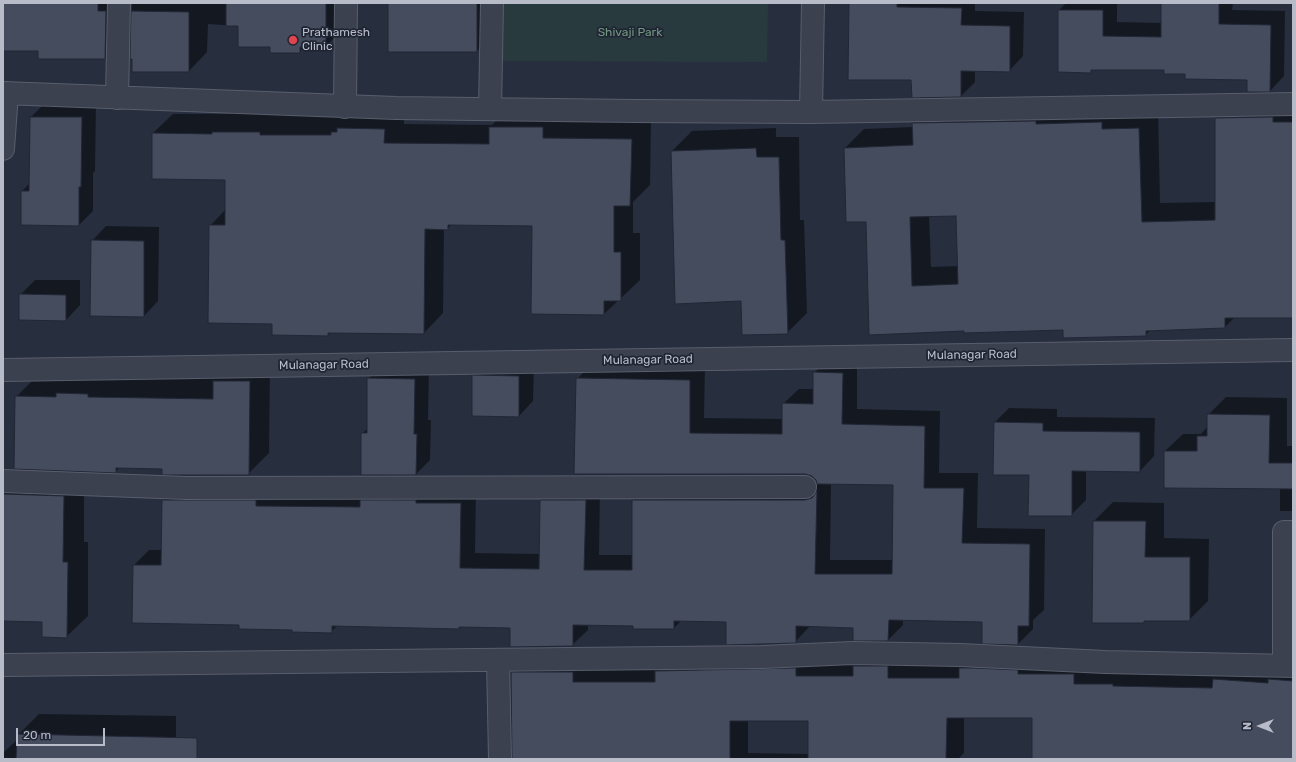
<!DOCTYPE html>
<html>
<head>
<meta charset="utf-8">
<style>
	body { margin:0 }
	#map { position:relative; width:1296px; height:762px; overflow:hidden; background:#272e3e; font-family:Rubik,sans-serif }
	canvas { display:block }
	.frame { position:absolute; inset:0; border:4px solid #b8bcc9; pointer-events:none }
	.north { position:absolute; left:1240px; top:706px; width:40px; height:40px; -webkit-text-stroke:3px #202534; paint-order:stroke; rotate:270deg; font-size:11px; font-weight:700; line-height:16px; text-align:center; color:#b8bcc9 }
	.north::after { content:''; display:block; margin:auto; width:14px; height:18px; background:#b8bcc9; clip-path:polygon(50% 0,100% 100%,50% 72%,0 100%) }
	.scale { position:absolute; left:16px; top:728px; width:89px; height:18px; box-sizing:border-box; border:2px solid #b8bcc9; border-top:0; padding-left:5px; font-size:12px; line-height:14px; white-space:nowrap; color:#b8bcc9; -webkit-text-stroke:3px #202534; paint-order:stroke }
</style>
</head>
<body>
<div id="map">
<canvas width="1296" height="762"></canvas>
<div class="frame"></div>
<div class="north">N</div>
<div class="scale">20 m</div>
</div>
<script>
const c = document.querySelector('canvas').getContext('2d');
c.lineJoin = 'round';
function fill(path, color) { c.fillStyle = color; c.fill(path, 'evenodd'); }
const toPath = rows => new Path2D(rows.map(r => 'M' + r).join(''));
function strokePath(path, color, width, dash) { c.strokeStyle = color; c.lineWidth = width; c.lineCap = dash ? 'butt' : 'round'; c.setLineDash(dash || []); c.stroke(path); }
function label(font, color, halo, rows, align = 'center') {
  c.font = font + ' Rubik,sans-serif'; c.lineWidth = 3.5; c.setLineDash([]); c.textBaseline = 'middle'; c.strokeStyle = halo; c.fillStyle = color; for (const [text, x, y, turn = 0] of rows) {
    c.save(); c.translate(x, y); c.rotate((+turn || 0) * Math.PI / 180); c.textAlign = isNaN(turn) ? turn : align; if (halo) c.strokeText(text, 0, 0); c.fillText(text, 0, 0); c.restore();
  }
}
const green = toPath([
	[494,3,768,3,767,62,492,61]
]);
const shadow = toPath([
	[3,3,125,3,124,39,105,58,39,50,3,50],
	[132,3,345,3,345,27,326,46,305,46,299,52,271,46,239,26,208,24,207,52,189,71,131,58],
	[389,3,498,3,498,30,477,51],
	[847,3,975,3,975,11,1024,12,1023,56,1009,71,975,70,975,82,961,96,912,79,850,4,847,4],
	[1066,3,1117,3,1117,22,1162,23,1162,3,1233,3,1232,10,1285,11,1284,76,1270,91,1248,79,1186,73,1165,69,1093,69,1090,72,1059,10],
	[1235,99,1293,103,1293,318,1235,317,1224,328,1151,330,1145,335,1064,329,964,330,870,334,867,221,845,148,864,129,913,127,913,123,932,104,1158,109,1160,203,1216,202,1216,118],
	[929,215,957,215,959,266,931,267],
	[45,103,96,103,95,171,93,173,93,211,79,225,22,191,30,183,31,117],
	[510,107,651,119,650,185,633,202,633,233,640,233,640,280,604,314,533,225,452,224,447,229,444,228,443,313,424,333,330,332,327,335,273,323,210,226,226,209,226,179,153,133,173,114,231,114,232,112,279,113,279,115,348,116,404,109,404,124,492,125],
	[776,128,776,137,799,137,800,220,804,220,807,313,787,333,742,300,672,151,692,131],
	[106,226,159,227,158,301,144,316,92,241],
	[35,280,80,280,80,305,66,320,20,295],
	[830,357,857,358,857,409,940,411,939,473,978,473,977,528,1045,529,1044,610,1033,620,1033,629,1018,644,983,621,903,620,903,625,888,640,854,627,810,626,795,642,727,621,682,620,674,628,634,625,588,624,588,630,572,645,511,627,460,626,459,628,338,625,331,632,293,629,240,624,134,565,149,550,162,550,163,500,178,485,476,488,475,553,540,554,541,500,556,485,600,485,599,555,633,555,633,500,648,485,818,485,816,480,812,476,805,474,575,473,577,379,592,364,705,365,704,418,783,419,783,404,799,389,814,389,814,373],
	[831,483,894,484,893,560,830,560],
	[235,360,270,361,269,453,248,474,163,468,120,467,115,472,16,397,37,376,217,378],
	[488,361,534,361,533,401,519,416,474,376],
	[383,364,429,365,428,420,431,420,430,460,416,474,362,434,368,428,368,379],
	[1226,397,1287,398,1287,446,1293,446,1293,511,1280,511,1280,488,1165,451,1183,434,1201,434,1208,426,1208,415],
	[1009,408,1057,409,1057,417,1155,418,1154,456,1140,471,1086,470,1086,500,1071,515,1030,474,995,422],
	[84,475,84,542,88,542,88,616,66,637,43,621,3,620,3,488],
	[1113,502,1164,503,1164,538,1209,539,1208,601,1189,620,1147,620,1144,622,1094,521],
	[530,655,1293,662,1293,759,977,759,1033,759,1033,717,964,717,964,753,958,759,513,759,512,673],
	[748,720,809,720,809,754,748,753],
	[39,714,176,716,176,739,182,759,4,759,4,752,18,739,18,735]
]);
const building = toPath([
	[3,3,98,3,98,11,106,11,105,59,38,59,38,51,3,51,3,3],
	[226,3,326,3,326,47,300,47,300,53,270,53,270,47,238,47,238,26,226,26,226,3],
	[388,3,477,3,477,52,388,52,388,3],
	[849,3,897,3,897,7,962,8,961,25,1010,26,1010,72,961,71,961,97,912,98,911,80,848,80,849,3],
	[1161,3,1219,3,1219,24,1271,25,1270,92,1247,92,1247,80,1185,79,1185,74,1164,74,1164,70,1091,70,1091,73,1058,72,1058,10,1103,10,1103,36,1161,37,1161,3],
	[131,11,189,12,189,72,132,72,132,59,130,59,131,11],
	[30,117,82,117,81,187,79,187,79,226,21,225,21,191,29,191,30,117],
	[1273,117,1273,122,1293,122,1293,318,1225,318,1225,328,1146,331,1146,336,1063,338,1063,330,964,333,964,331,869,335,866,222,846,222,844,148,913,145,912,123,1036,121,1036,124,1102,122,1102,129,1139,128,1142,222,1215,220,1215,118,1273,117],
	[956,216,958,284,912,286,910,217,956,216],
	[489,127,543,127,543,138,632,139,630,206,614,206,614,252,621,252,621,301,604,301,604,315,531,314,532,226,448,225,448,230,425,229,424,334,328,333,328,336,272,335,272,324,208,323,209,225,225,225,225,180,152,179,152,133,212,134,212,132,260,132,260,135,331,135,331,132,337,132,337,128,385,129,384,143,489,144,489,127],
	[756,148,757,157,779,157,781,240,785,240,788,334,742,335,741,301,675,304,671,151,756,148],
	[91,240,144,241,144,317,90,316,91,240],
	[19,294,66,295,66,321,19,320,19,294],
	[813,372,843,373,842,424,925,426,924,488,964,488,962,543,1030,544,1029,626,1018,626,1018,645,982,644,982,622,889,620,888,641,853,641,853,628,796,626,796,643,726,645,726,622,674,621,674,629,633,629,633,626,573,625,573,646,510,647,510,628,459,627,459,629,332,626,332,633,292,632,292,630,239,629,239,625,132,623,133,565,161,565,162,500,256,500,256,506,360,507,360,500,416,500,416,503,461,503,460,568,539,569,540,500,586,500,584,570,632,570,632,500,805,500,812,498,817,491,815,574,892,574,893,485,817,484,816,480,812,476,805,474,574,474,576,378,690,380,690,433,782,434,782,403,813,404,813,372],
	[472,375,519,376,519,417,472,416,472,375],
	[367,378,415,379,414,434,417,434,416,475,361,475,361,433,367,433,367,378],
	[213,381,250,381,249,475,162,475,162,469,116,468,116,473,14,469,15,396,56,397,56,393,88,394,88,397,213,399,213,381],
	[1207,414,1270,415,1269,463,1293,463,1293,489,1164,488,1164,451,1197,451,1197,436,1207,436,1207,414],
	[994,422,1043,423,1043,431,1140,432,1140,472,1072,471,1072,516,1028,516,1029,475,993,475,994,422],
	[3,494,64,496,63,562,68,562,67,638,42,637,42,622,3,621,3,494],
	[1093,521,1146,521,1145,557,1190,557,1190,621,1144,621,1144,623,1092,623,1093,521],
	[853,666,888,666,888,678,959,678,959,668,974,668,1018,670,1018,674,1074,674,1074,684,1113,684,1113,686,1212,688,1213,679,1268,683,1268,679,1293,681,1293,759,1032,759,1032,718,947,718,946,759,808,759,808,721,730,721,730,759,512,759,511,672,573,672,573,682,655,682,655,671,796,668,796,676,853,676,853,666],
	[17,734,197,738,197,759,16,759,17,734]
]);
const minor = toPath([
	[3,93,396,108,634,111,811,112,1293,104],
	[117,98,119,3],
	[345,107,346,3],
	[490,109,492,3],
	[811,112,813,3],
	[3,149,7,93],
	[3,370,1293,350],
	[3,481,186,488,805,487],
	[498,660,500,759],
	[3,665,762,657,853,653,960,655,1105,662,1293,666],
	[1284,666,1284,532,1293,532]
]);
const markers = [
	[293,40,5,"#e0444e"]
];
const poiNames = [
	["Prathamesh",302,33],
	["Clinic",302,47]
];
const parkNames = [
	["Shivaji Park",630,33]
];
const streetNames = [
	["Mulanagar Road",972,355,-1],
	["Mulanagar Road",648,360,-1],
	["Mulanagar Road",324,365,-1]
];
fill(green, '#293a3f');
fill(shadow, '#0007');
fill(building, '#444c5d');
strokePath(building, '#222736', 1);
strokePath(minor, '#595e6c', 24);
strokePath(minor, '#3b414e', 22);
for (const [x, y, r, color] of markers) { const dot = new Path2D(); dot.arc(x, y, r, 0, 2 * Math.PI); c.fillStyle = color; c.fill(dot); strokePath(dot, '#202534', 1.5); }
label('12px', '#b8bcc9', '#202534', poiNames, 'left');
label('12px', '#71987f', '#202534', parkNames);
label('12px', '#b8bcc9', '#202534', streetNames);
</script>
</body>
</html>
